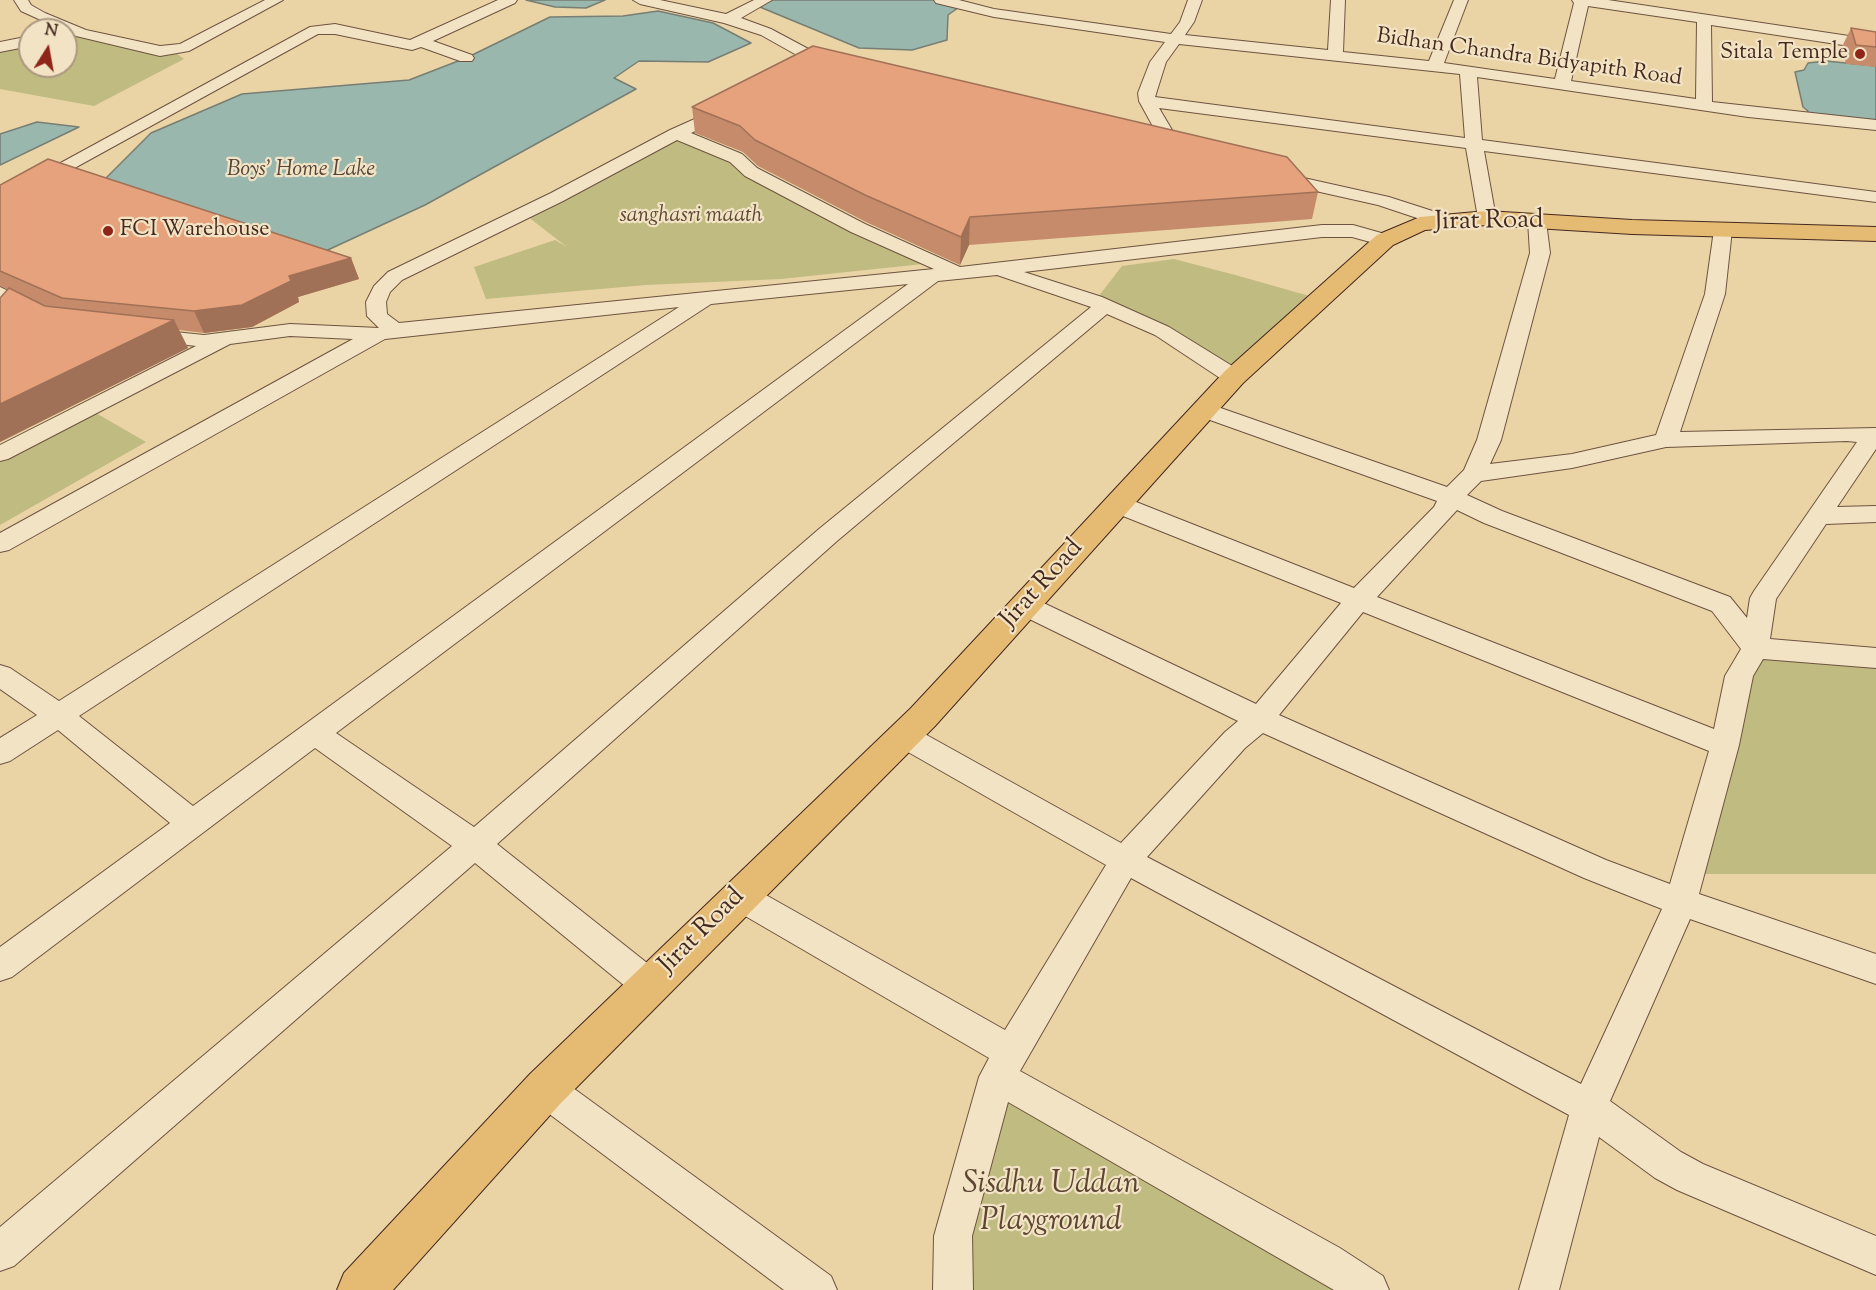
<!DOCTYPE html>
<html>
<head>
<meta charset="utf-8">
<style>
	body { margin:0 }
	#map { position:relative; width:1876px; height:1290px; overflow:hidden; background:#ead4a5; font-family:"Sorts Mill Goudy",serif }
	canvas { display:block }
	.north { position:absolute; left:18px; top:18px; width:60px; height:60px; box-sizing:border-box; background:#f1e3c4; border:2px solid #ac9882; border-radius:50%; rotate:11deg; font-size:16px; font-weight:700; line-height:24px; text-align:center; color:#45281e }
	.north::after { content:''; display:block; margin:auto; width:21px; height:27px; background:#8f2418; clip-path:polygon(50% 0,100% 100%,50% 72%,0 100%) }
</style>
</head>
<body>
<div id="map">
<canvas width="1876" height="1290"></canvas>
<div class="north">N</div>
</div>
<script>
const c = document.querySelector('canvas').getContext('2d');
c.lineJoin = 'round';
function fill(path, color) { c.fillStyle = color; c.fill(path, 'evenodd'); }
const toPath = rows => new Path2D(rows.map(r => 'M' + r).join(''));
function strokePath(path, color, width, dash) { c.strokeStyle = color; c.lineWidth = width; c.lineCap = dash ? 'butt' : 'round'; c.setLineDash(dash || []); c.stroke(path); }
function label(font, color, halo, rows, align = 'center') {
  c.font = font + ' "Sorts Mill Goudy",serif'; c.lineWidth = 4.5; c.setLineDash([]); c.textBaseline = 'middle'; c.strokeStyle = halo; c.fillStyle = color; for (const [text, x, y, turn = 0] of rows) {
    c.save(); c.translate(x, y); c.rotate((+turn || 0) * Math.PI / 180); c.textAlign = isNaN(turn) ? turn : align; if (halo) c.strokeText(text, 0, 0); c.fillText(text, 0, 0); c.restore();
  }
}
const green = toPath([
	[81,33,173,51,184,59,94,106,0,89,0,47,30,41,30,66,66,66,66,36],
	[676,134,923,264,781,279,646,285,486,299,474,267,555,240,567,247,523,213],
	[1174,259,1239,276,1320,299,1234,377,1095,301,1122,266],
	[89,409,146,442,0,525,0,454],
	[1755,648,1876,658,1876,874,1689,874],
	[997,1077,1368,1290,953,1290]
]);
const water = toPath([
	[526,0,605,0,586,8,555,7,526,0],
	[765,0,940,0,962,5,948,15,947,40,912,50,859,48,755,5,765,0],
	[658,11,713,23,751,43,708,62,639,61,614,78,636,89,425,205,304,261,93,191,151,133,242,94,409,80,466,58,550,17,623,16,658,11],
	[1826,61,1876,66,1876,125,1805,118,1808,111,1803,107,1795,72,1804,70,1808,63,1826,61],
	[37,122,79,127,0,165,0,134,37,122]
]);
const minor = toPath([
	[14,0,28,0,31,5,45,13,86,30,160,46,180,44,265,0,283,0,189,51,160,56,76,36,21,11,14,0],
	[498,0,517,0,515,3,433,41,472,55,474,58,472,61,460,61,421,47,412,50,335,34,318,34,0,209,0,196,310,27,335,24,410,40,498,0],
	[633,0,660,0,726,14,754,0,772,0,741,18,771,29,814,52,820,64,818,67,806,67,802,58,761,35,724,23,640,4,633,0],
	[934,0,959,0,994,9,1171,34,1180,22,1188,0,1202,0,1194,22,1185,35,1328,50,1331,0,1345,0,1343,52,1429,61,1454,0,1468,0,1444,63,1555,79,1574,3,1572,0,1608,0,1876,40,1876,50,1711,25,1712,102,1876,120,1876,130,1748,117,1477,77,1482,140,1876,192,1876,202,1484,151,1496,218,1494,222,1487,224,1480,222,1478,218,1466,148,1159,108,1185,152,1182,156,1176,157,1170,156,1167,152,1139,101,1138,93,1150,62,1165,42,994,17,936,3,934,0],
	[1588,6,1697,22,1696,99,1571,81,1588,6],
	[1179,44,1460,74,1465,138,1155,97,1166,62,1179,44],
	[30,36,30,46,0,52,0,42,30,36],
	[726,105,734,110,732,114,691,133,742,154,757,168,865,224,960,267,1322,225,1353,225,1392,236,1395,240,1392,244,1385,246,1352,237,1322,237,1024,272,1102,297,1169,327,1242,372,1245,377,1242,382,1234,384,1226,382,1155,335,1107,314,837,541,497,844,661,974,666,985,661,996,649,1000,637,996,475,863,14,1266,0,1271,0,1227,452,846,315,748,12,977,0,981,0,947,170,823,58,730,10,761,0,764,0,738,37,715,0,689,0,665,10,668,59,701,679,307,385,339,9,550,0,552,0,533,353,339,290,336,230,344,8,459,0,461,0,445,196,346,139,339,136,335,139,331,146,329,204,335,290,324,379,328,367,316,366,302,374,286,388,272,551,193,670,130,726,105],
	[677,140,730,162,745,176,851,232,934,269,399,323,387,314,386,302,390,292,402,280,563,201,677,140],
	[997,275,1091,307,819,529,474,827,336,733,938,281,997,275],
	[908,284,193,806,79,716,711,304,908,284],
	[1277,172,1389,197,1448,216,1450,220,1448,224,1441,226,1378,205,1271,181,1268,177,1271,173,1277,172],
	[1537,215,1544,217,1546,221,1550,253,1501,440,1490,464,1572,454,1656,435,1705,294,1714,230,1716,226,1723,224,1730,226,1732,230,1725,294,1680,432,1876,428,1876,449,1837,507,1876,506,1876,522,1826,524,1776,599,1770,639,1876,648,1876,668,1763,659,1753,676,1739,745,1699,894,1876,954,1876,984,1690,919,1610,1101,1681,1152,1703,1164,1876,1236,1876,1275,1677,1190,1655,1178,1599,1137,1559,1290,1519,1290,1569,1115,1131,878,1020,1071,1340,1248,1383,1276,1389,1290,1334,1290,1008,1102,972,1236,973,1290,933,1290,934,1236,979,1077,989,1058,728,906,723,896,728,886,739,882,750,886,1005,1030,1106,865,894,744,890,736,894,728,904,725,914,728,1121,843,1225,732,1238,721,1015,612,1011,605,1015,598,1024,596,1033,598,1256,704,1341,603,1108,510,1105,504,1108,498,1117,496,1126,498,1354,588,1434,507,1437,501,1196,415,1193,410,1196,405,1204,403,1212,405,1447,487,1464,470,1477,440,1530,253,1528,221,1530,217,1537,215],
	[1847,441,1857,442,1754,591,1750,598,1747,618,1730,597,1502,511,1467,495,1481,481,1572,468,1666,447,1847,441],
	[1457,510,1484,523,1712,611,1741,649,1725,676,1714,729,1377,597,1457,510],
	[1363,612,1709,751,1670,884,1606,860,1279,715,1363,612],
	[1263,733,1584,878,1662,909,1581,1084,1147,857,1245,748,1263,733],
	[0,287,44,308,47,312,44,316,37,318,0,301,0,287],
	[545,1072,558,1077,831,1276,837,1290,784,1290,532,1101,527,1089,532,1077,545,1072]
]);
const major = toPath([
	[1487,211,1632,220,1876,227,1876,241,1632,234,1487,225,1425,230,1393,245,1243,383,935,726,560,1104,393,1290,337,1290,344,1273,530,1074,911,708,1225,371,1377,235,1420,217,1487,211]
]);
const wall = toPath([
	[1851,28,1876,32,1876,67,1846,64,1842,47],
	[692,107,1318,192,1312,219,969,245,960,265,866,222,758,166,743,152,695,133],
	[0,185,351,258,359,279,298,297,299,302,252,327,204,333,179,330,188,348,0,442,8,290,0,286]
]);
const shadedWall = toPath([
	[970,217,969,245,960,265,961,237],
	[351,258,359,279,298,297,299,302,252,327,204,333,194,311,289,276],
	[174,320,188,348,0,442,0,404]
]);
const building = toPath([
	[1851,28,1876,32,1876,47,1856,45,1851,28],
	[813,46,1287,157,1318,192,970,217,961,237,865,195,755,140,740,126,692,107,813,46],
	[48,159,351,258,289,276,291,281,242,305,194,311,62,298,0,271,0,185,48,159],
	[9,288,45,306,174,320,0,404,0,298,9,288]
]);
const markers = [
	[1860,54,6,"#8f2418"],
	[108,231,6,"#8f2418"]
];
const farPoinames = [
	["Sitala Temple",1848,54],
	["FCI Warehouse",120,231,"left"]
];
const farStreetnames = [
	["Bidhan Chandra Bidyapith Road",1529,59,8]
];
const farWaternames = [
	["Boys' Home Lake",301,171]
];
const farParknames = [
	["sanghasri maath",691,217]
];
const streetNames = [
	["Jirat Road",1489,223,-1],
	["Jirat Road",1043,585,-48],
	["Jirat Road",703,932,-45]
];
const nearParknames = [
	["Sisdhu Uddan",1051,1187],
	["Playground",1051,1224]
];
fill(green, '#bfbb81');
fill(water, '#99b7ad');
strokePath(water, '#777e74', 1.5);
strokePath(minor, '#6e5340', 2);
strokePath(major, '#45281e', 2);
fill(minor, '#f1e3c4');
fill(major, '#e5ba72');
fill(wall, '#c58b6b');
fill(shadedWall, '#a07157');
fill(building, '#e5a27c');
strokePath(building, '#a07157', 1.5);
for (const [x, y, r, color] of markers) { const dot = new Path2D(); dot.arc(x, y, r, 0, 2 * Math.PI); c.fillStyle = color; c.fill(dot); strokePath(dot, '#f1e3c4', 2); }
label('22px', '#45281e', '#f1e3c4', farPoinames, 'right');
label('22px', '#45281e', '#f1e3c4', farStreetnames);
label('italic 22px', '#56453b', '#f1e3c4', farWaternames);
label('italic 22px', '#5d4532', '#f1e3c4', farParknames);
label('26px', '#45281e', '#f1e3c4', streetNames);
label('italic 32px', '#5d4532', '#f1e3c4', nearParknames);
</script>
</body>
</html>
